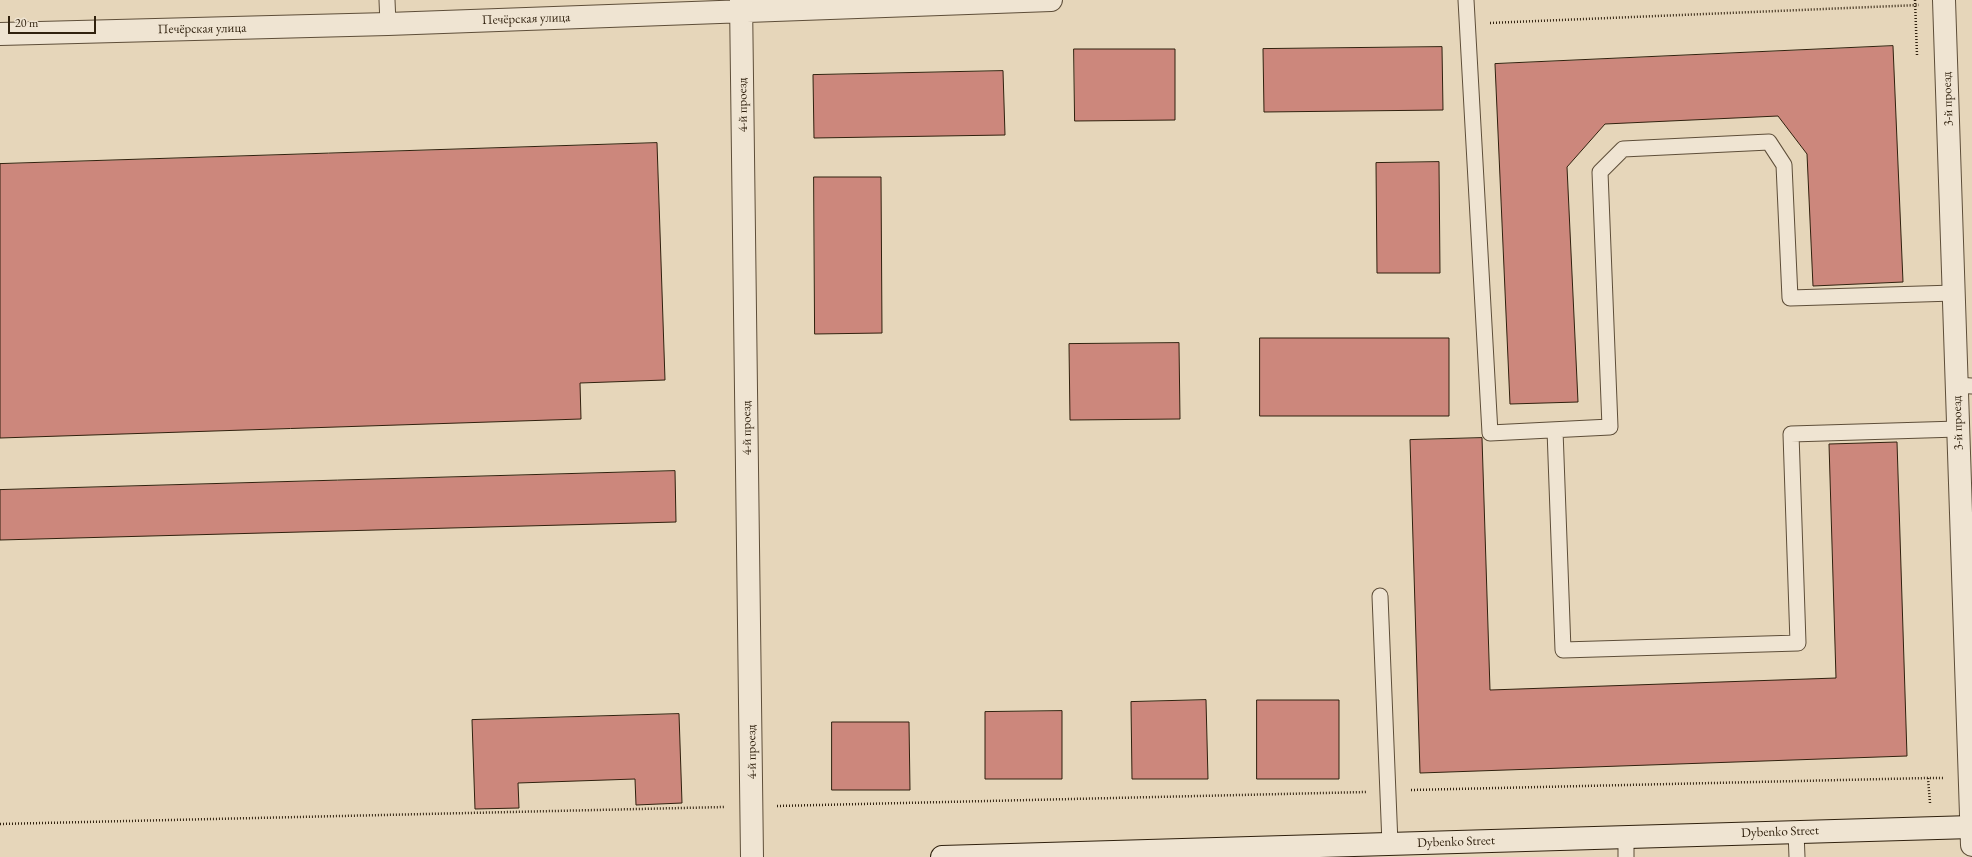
<!DOCTYPE html>
<html>
<head>
<meta charset="utf-8">
<style>
  body { margin:0 }
  #map { position:relative; width:1972px; height:857px; overflow:hidden; background:#e6d6ba; font-family:"EB Garamond",serif }
  canvas { display:block }
  .scale { position:absolute; left:8px; top:16px; width:88px; height:18px; box-sizing:border-box; border:2px solid #30210e; border-top:0; padding-left:5px; font-size:12px; line-height:14px; white-space:nowrap; color:#30210e; -webkit-text-stroke:3px #efe4d2; paint-order:stroke }
</style>
</head>
<body>
<div id="map">
<canvas width="1972" height="857"></canvas>
<div class="scale">20 m</div>
</div>
<script>
const c = document.querySelector('canvas').getContext('2d');
c.lineJoin = 'round';
function paint(path, color) { c.fillStyle = color; c.fill(path, 'evenodd'); }
function strokePath(path, color, width, dash) { c.strokeStyle = color; c.lineWidth = width; c.lineCap = dash ? 'butt' : 'round'; c.setLineDash(dash || []); c.stroke(path); }
function label(font, color, halo, rows, align = 'center') {
  c.font = font + ' "EB Garamond",serif'; c.lineWidth = 3; c.setLineDash([]); c.textBaseline = 'middle'; c.strokeStyle = halo; c.fillStyle = color; for (const [text, x, y, turn = 0] of rows) {
    c.save(); c.translate(x, y); c.rotate((+turn || 0) * Math.PI / 180); c.textAlign = isNaN(turn) ? turn : align; if (halo) c.strokeText(text, 0, 0); c.fillText(text, 0, 0); c.restore();
  }
}
const building = new Path2D(`
  M1893 46 1903 282 1813 286 1807 154 1778 116 1605 124 1567 167 1578 402 1510 404 1495 64Z
  M1442 47 1443 110 1264 112 1263 49Z
  M1074 49H1175V120L1075 121Z
  M1003 71 1005 135 814 138 813 75Z
  M657 143 665 380 580 383 581 419 0 438V164Z
  M1439 162 1440 273H1377L1376 163Z
  M814 177H881L882 333 815 334Z
  M1260 338H1449V416H1260Z
  M1179 343 1180 419 1070 420 1069 344Z
  M1482 438 1490 690 1836 678 1829 444 1897 442 1907 756 1420 773 1410 440Z
  M675 471 676 522 0 540V490Z
  M1206 700 1208 779H1132L1131 702Z
  M1257 700H1339V779H1257Z
  M1062 711V779H985V712Z
  M679 714 682 803 636 805 635 779 518 783 519 808 475 809 472 720Z
  M832 722H909L910 790H832Z`);
paint(building, '#cc877c');
strokePath(building, '#30210e', 1);
const lane = new Path2D(`
  M387 0 388 24
  M1466 0 1490 433 1610 427 1600 172 1623 149 1769 142 1784 165 1790 298 1954 293
  M1956 385 1972 386
  M1555 430 1563 650 1798 643 1791 434 1958 429
  M1380 596 1390 844
  M1796 832 1797 857
  M1626 837V857`);
const street = new Path2D(`
  M741 0 752 857
  M1944 0 1972 845
  M0 34 388 24 1051 0`);
const secondary = new Path2D(`
  M942 857 1972 827`);
strokePath(lane, '#5e4e39', 17);
strokePath(street, '#5e4e39', 24);
strokePath(secondary, '#30210e', 24);
strokePath(new Path2D(`
  M1915 0 1917 55
  M1490 23 1919 5
  M1411 790 1928 778
  M1930 803 1928 778H1943
  M777 806 1366 792
  M0 824 724 807`), '#30210e', 2.5, [1, 2]);
strokePath(lane, '#efe4d2', 15);
strokePath(street, '#efe4d2', 22);
strokePath(secondary, '#efe4d2', 22);
label('13px', '#30210e', '#efe4d2', [
  ["Печёрская улица",526,19,-2],
  ["Печёрская улица",202,29,-1],
  ["3-й проезд",1948,99,-92],
  ["4-й проезд",743,105,-91],
  ["3-й проезд",1958,423,-92],
  ["4-й проезд",747,428,-91],
  ["4-й проезд",752,752,-91],
  ["Dybenko Street",1780,832,-2],
  ["Dybenko Street",1456,842,-2]
]);
</script>
</body>
</html>
